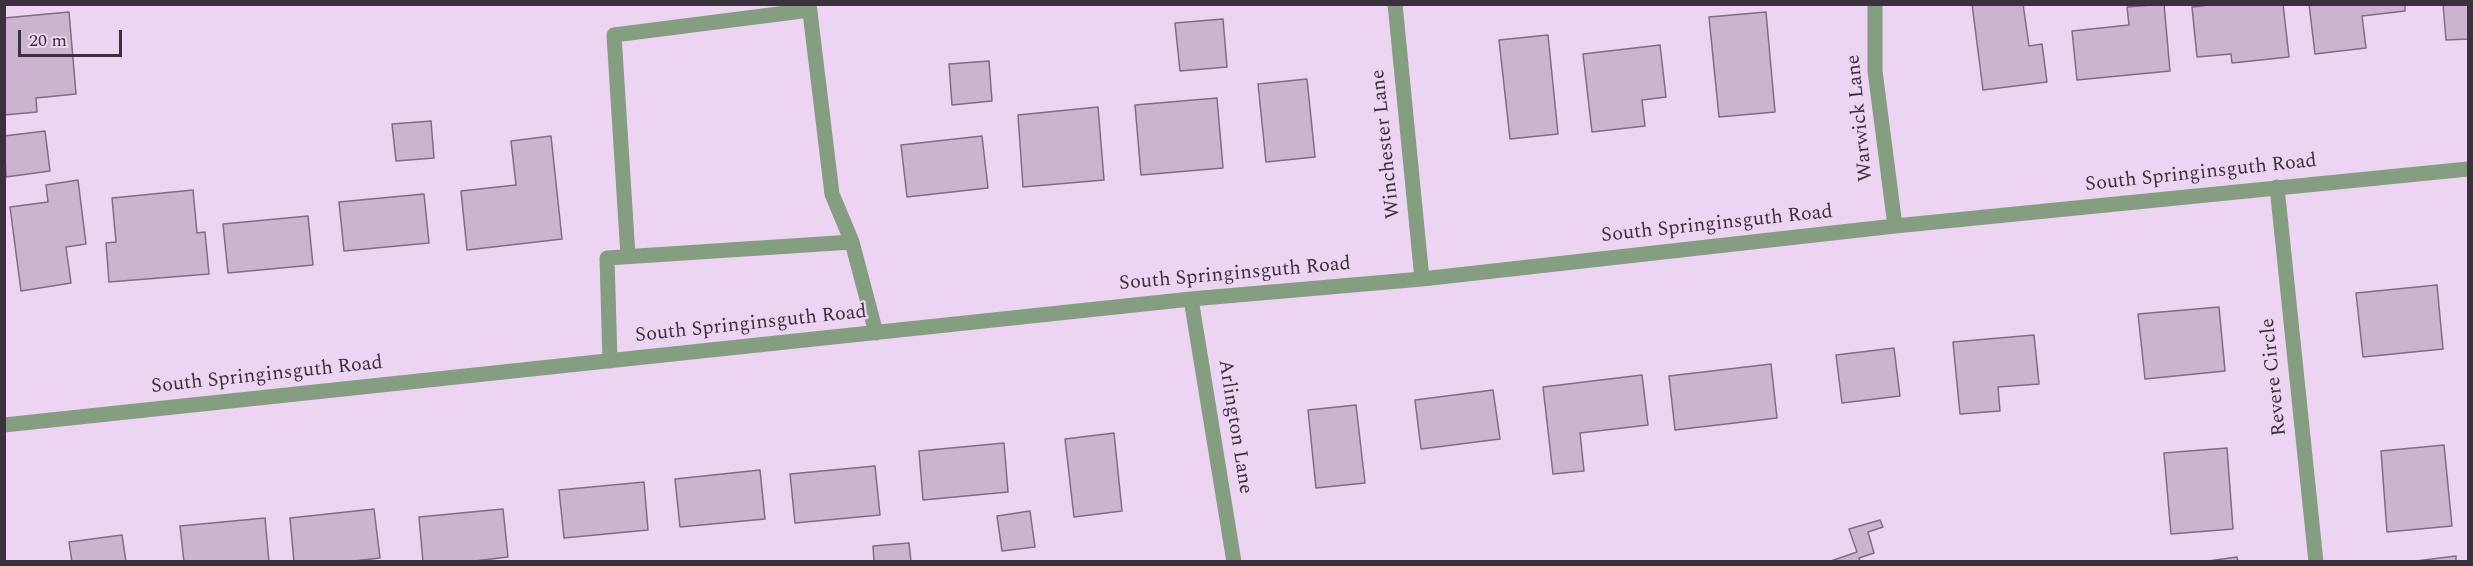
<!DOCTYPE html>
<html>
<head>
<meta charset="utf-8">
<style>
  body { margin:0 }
  #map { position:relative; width:2473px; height:566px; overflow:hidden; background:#edd4f3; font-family:Spectral,serif }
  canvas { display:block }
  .frame { position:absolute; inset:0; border:6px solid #3b313d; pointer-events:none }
  .scale { position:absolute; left:18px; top:30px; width:104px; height:27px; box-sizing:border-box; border:3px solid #3b313d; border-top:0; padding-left:8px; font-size:18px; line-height:21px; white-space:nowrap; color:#3b313d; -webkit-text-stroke:4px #edd4f3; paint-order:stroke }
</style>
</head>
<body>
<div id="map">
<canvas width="2473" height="566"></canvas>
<div class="frame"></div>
<div class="scale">20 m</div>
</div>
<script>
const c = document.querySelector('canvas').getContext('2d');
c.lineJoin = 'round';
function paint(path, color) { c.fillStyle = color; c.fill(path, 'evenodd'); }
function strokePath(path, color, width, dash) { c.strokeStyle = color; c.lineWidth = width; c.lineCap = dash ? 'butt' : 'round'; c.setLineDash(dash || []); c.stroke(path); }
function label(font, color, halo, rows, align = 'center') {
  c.font = font + ' Spectral,serif'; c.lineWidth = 4.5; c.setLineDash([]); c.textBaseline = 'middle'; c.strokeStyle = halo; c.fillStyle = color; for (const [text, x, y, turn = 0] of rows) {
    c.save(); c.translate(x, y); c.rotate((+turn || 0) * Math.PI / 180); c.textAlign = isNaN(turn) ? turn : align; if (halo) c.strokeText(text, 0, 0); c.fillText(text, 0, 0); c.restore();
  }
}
const building = new Path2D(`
  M1972 4H2023L2029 46 2042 44 2047 82 1983 90Z
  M2164 4 2170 71 2077 80 2072 31 2129 25 2127 7Z
  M2217 4H2283L2289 57 2232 63 2231 54 2197 57 2192 7Z
  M2405 4V11L2362 16 2366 48 2315 54 2309 4Z
  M2443 4H2468V39L2446 40Z
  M69 12 76 94 36 98 37 112 4 115V18Z
  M1766 12 1775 112 1719 117 1709 17Z
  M1223 19 1227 67 1180 71 1175 23Z
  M1548 35 1558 134 1510 139 1499 40Z
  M1660 45 1666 97 1642 100 1645 126 1592 132 1583 54Z
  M989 61 992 101 952 105 949 64Z
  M1307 79 1315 157 1266 162 1258 84Z
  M1217 98 1223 168 1141 175 1135 105Z
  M1098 107 1104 180 1023 187 1018 115Z
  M431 121 434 158 396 161 392 124Z
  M45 131 50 171 6 177 4 136Z
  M551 136 562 239 467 250 461 191 516 185 511 141Z
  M982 136 988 188 907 197 901 145Z
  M78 180 86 244 66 247 71 283 21 291 10 207 48 202 46 185Z
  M193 190 197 233 205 232 209 274 109 282 106 243 116 242 112 198Z
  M424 194 429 243 344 251 339 202Z
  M308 216 313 265 228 273 223 224Z
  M2437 285 2443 349 2363 357 2356 293Z
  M2219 307 2225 371 2145 379 2138 314Z
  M2034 335 2039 384 1998 387 2000 411 1960 414 1953 342Z
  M1894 348 1900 396 1842 403 1836 355Z
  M1771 364 1777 418 1675 430 1669 376Z
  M1642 375 1648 425 1580 433 1584 471 1553 474 1543 387Z
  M1493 390 1500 439 1421 449 1415 400Z
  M1356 405 1365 483 1316 488 1308 410Z
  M1114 433 1122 511 1074 517 1065 439Z
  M1004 443 1008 492 923 500 919 451Z
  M2444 445 2452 526 2387 532 2381 451Z
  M2227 448 2233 529 2171 534 2164 453Z
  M875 466 880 515 795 523 790 474Z
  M760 470 765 519 680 527 675 479Z
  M644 482 648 530 564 538 559 490Z
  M374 509 380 558 345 562H294L290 518Z
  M503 509 508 557 466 562H423L419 517Z
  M1030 511 1035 547 1002 551 997 516Z
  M265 518 269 562H184L180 526Z
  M1880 520 1883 527 1868 532 1874 553 1859 558 1860 562H1828L1857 552 1849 529Z
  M122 535 126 562H72L69 542Z
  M909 543 911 562H874L873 546Z
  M2456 556V562H2408Z
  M2237 557 2238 562H2201Z`);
paint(building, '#ccb4d1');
strokePath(building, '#816b86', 1.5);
strokePath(new Path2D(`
  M809 4 832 194 852 242 876 333
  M1395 4 1422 279
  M1875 4V71L1895 226
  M2277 187 2316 562
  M628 256 614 35 810 10
  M1191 299 1234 562
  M610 361 607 258 852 242
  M4 425 1191 299 1422 279 1895 226 2468 169`), '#859d80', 15);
label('20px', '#3b313d', '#edd4f3', [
  ["Warwick Lane",1861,118,-96],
  ["Winchester Lane",1387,144,-96],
  ["South Springinsguth Road",2201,174,-6],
  ["South Springinsguth Road",1717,225,-6],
  ["South Springinsguth Road",1235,275,-5],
  ["South Springinsguth Road",751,325,-6],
  ["South Springinsguth Road",267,376,-6],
  ["Revere Circle",2275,377,-96],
  ["Arlington Lane",1234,427,81]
]);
</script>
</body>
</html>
